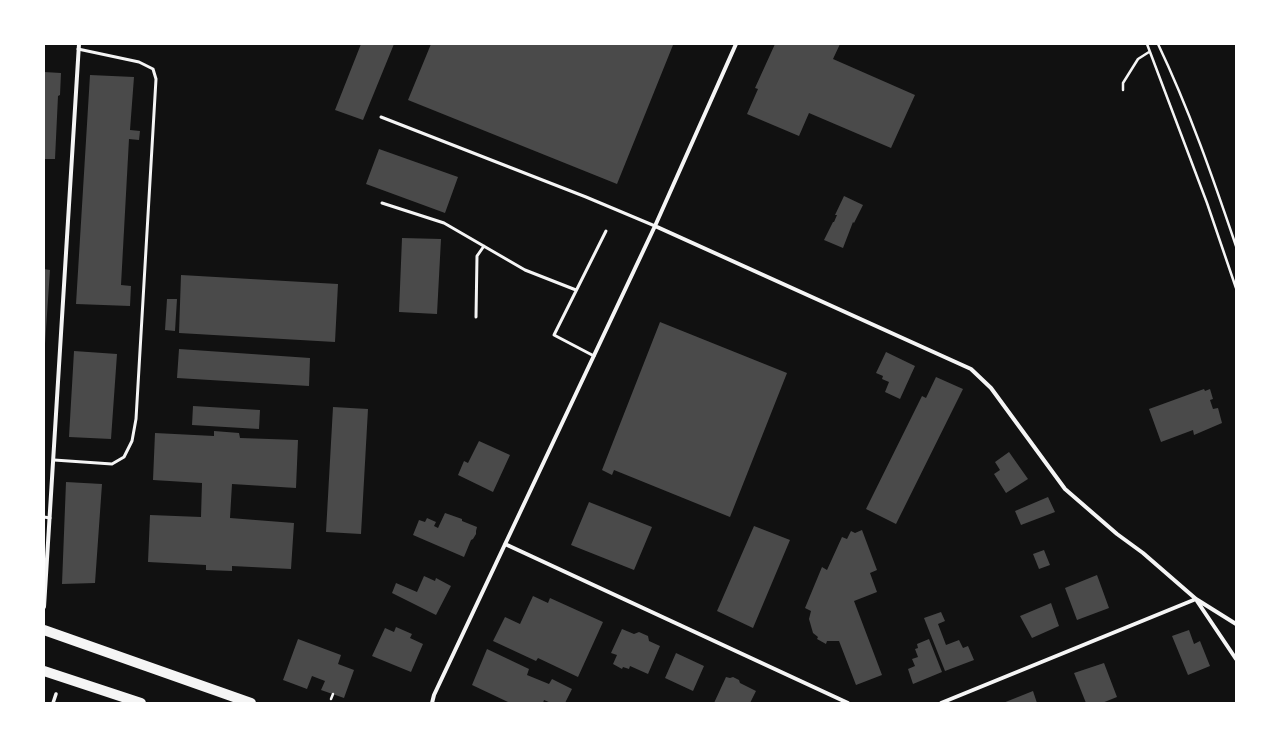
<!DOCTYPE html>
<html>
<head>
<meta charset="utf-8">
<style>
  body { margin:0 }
  #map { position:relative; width:1280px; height:747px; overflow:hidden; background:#111; font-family:"Fira Sans Condensed",sans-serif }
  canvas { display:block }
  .frame { position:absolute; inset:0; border:45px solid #fff; pointer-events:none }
</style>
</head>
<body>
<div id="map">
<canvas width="1280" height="747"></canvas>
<div class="frame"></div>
</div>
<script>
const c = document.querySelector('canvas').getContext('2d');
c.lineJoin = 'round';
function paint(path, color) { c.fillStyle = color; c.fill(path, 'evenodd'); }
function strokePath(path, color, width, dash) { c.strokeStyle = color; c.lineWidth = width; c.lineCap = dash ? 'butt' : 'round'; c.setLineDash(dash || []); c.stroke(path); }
paint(new Path2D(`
  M361 44H394L363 120 335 110Z
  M431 44H671L673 45 617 184 408 100Z
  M775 44H840L833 59 915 95 891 148 809 113 799 136 747 114 758 89 755 88Z
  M44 72 61 73 60 95 58 96 55 159H44Z
  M90 75 134 77 130 130 140 131 139 140 129 139 121 285 131 286 130 306 76 304Z
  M379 149 458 177 445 213 366 184Z
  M844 196 863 205 854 223 853 222 843 248 824 240 833 222H834L837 215H835Z
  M402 238 441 239 437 314 399 312Z
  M44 269 50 270 45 344H44Z
  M181 275 338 284 335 342 179 333Z
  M167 299H177L175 331 165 330Z
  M660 322 787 373 730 517 614 470 612 475 602 470Z
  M179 349 310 358 309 386 177 378Z
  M74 351 117 354 111 439 69 437Z
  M886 352 915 366 900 399 885 392 889 382 882 379 883 376 876 373Z
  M936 377 963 389 896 524 866 509 922 396 926 398Z
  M1204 389 1205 391 1210 389 1213 399 1210 400 1213 409 1218 408 1222 423 1194 435 1193 430 1161 442 1149 409Z
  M193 406 260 410 259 429 192 425Z
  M333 407 368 409 361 534 326 532Z
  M214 431 239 433 240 438 298 440 296 488 232 484 230 518 294 523 291 569 232 566V571L206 570V565L148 562 150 515 201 517 202 483 153 480 155 433 214 436Z
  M479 441 510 455 493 492 458 475 464 461 468 463Z
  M1009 452 1028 479 1006 493 994 474 1000 470 995 462Z
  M66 482 102 484 95 583 62 584Z
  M1048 497 1055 512 1021 525 1015 511Z
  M589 502 652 527 634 570 571 545Z
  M445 513 462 519V521L477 527 476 531V534L473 539 471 540 464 557 413 535 419 520 425 522 427 518 436 522 434 526 438 528Z
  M754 526 790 540 753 628 717 611Z
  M862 530 877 570 870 573 877 592 854 601 882 675 856 685 839 641H827L826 644 817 639 818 637 813 633 809 619 811 611 805 608 822 567 827 570 842 537 847 539 851 531 855 533Z
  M1044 550 1050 565 1039 569 1033 554Z
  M1097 575 1109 608 1077 620 1065 588Z
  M424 576 435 581 436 578 451 586 436 615 392 593 396 583 417 592Z
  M533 596 548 603 550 598 603 622 578 677 538 658 536 661 493 641 505 617 520 624Z
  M1051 603 1059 626 1032 638 1020 616Z
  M941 612 945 621 938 624 946 645 959 640 963 648 968 646 974 660 945 671 924 618Z
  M396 627 412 634 410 638 423 644 411 672 372 656 385 628 394 632Z
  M622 629 634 634 639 632 648 636 649 641 660 646 648 674 630 666 629 669 623 667 622 669 613 664 617 655 611 653Z
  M1189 630 1194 644 1200 641 1210 666 1188 675 1172 636Z
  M298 639 341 655 338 664 354 670 344 698 321 690 325 681 312 676 307 689 283 680Z
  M929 639 942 672 913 684 908 669 915 666 912 659 918 657 915 649 918 648 917 644Z
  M487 649 529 669 527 675 549 684 552 679 572 689 565 703H551L544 700 543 703H507L508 702 472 685Z
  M676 653 704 666 693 691 665 678Z
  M1104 663 1117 697 1102 703H1086L1074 673Z
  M726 677 730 678 733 677 739 680 740 683 756 691 750 703H714Z
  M1033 691 1037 703H1003Z`), '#4a4a4a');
strokePath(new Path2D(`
  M1147 44 1207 203 1236 288
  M1158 44C1189 109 1213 178 1236 246
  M1123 90V83L1138 59 1149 52
  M331 699 333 694`), '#f5f5f5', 2.5);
strokePath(new Path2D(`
  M381 117 586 197 655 226
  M382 203 444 223 525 270 576 290
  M476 317 477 256 484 246
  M594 356 554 335 606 231
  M54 460 112 464 124 457 132 441 136 419 156 79 153 69 139 62 78 49
  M44 517 50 518`), '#f5f5f5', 3);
strokePath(new Path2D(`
  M53 703 56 694`), '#f5f5f5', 3.5);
strokePath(new Path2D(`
  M655 226 971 369 991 388 1065 489 1117 534 1143 553 1196 599 1236 624
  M505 544 848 703
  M1197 601 1236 659
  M44 607 79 44
  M432 703 434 695 655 226 736 44
  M941 703 1196 599`), '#f5f5f5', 4);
strokePath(new Path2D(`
  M44 630 251 703
  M44 671 141 703`), '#f5f5f5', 10);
</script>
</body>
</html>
